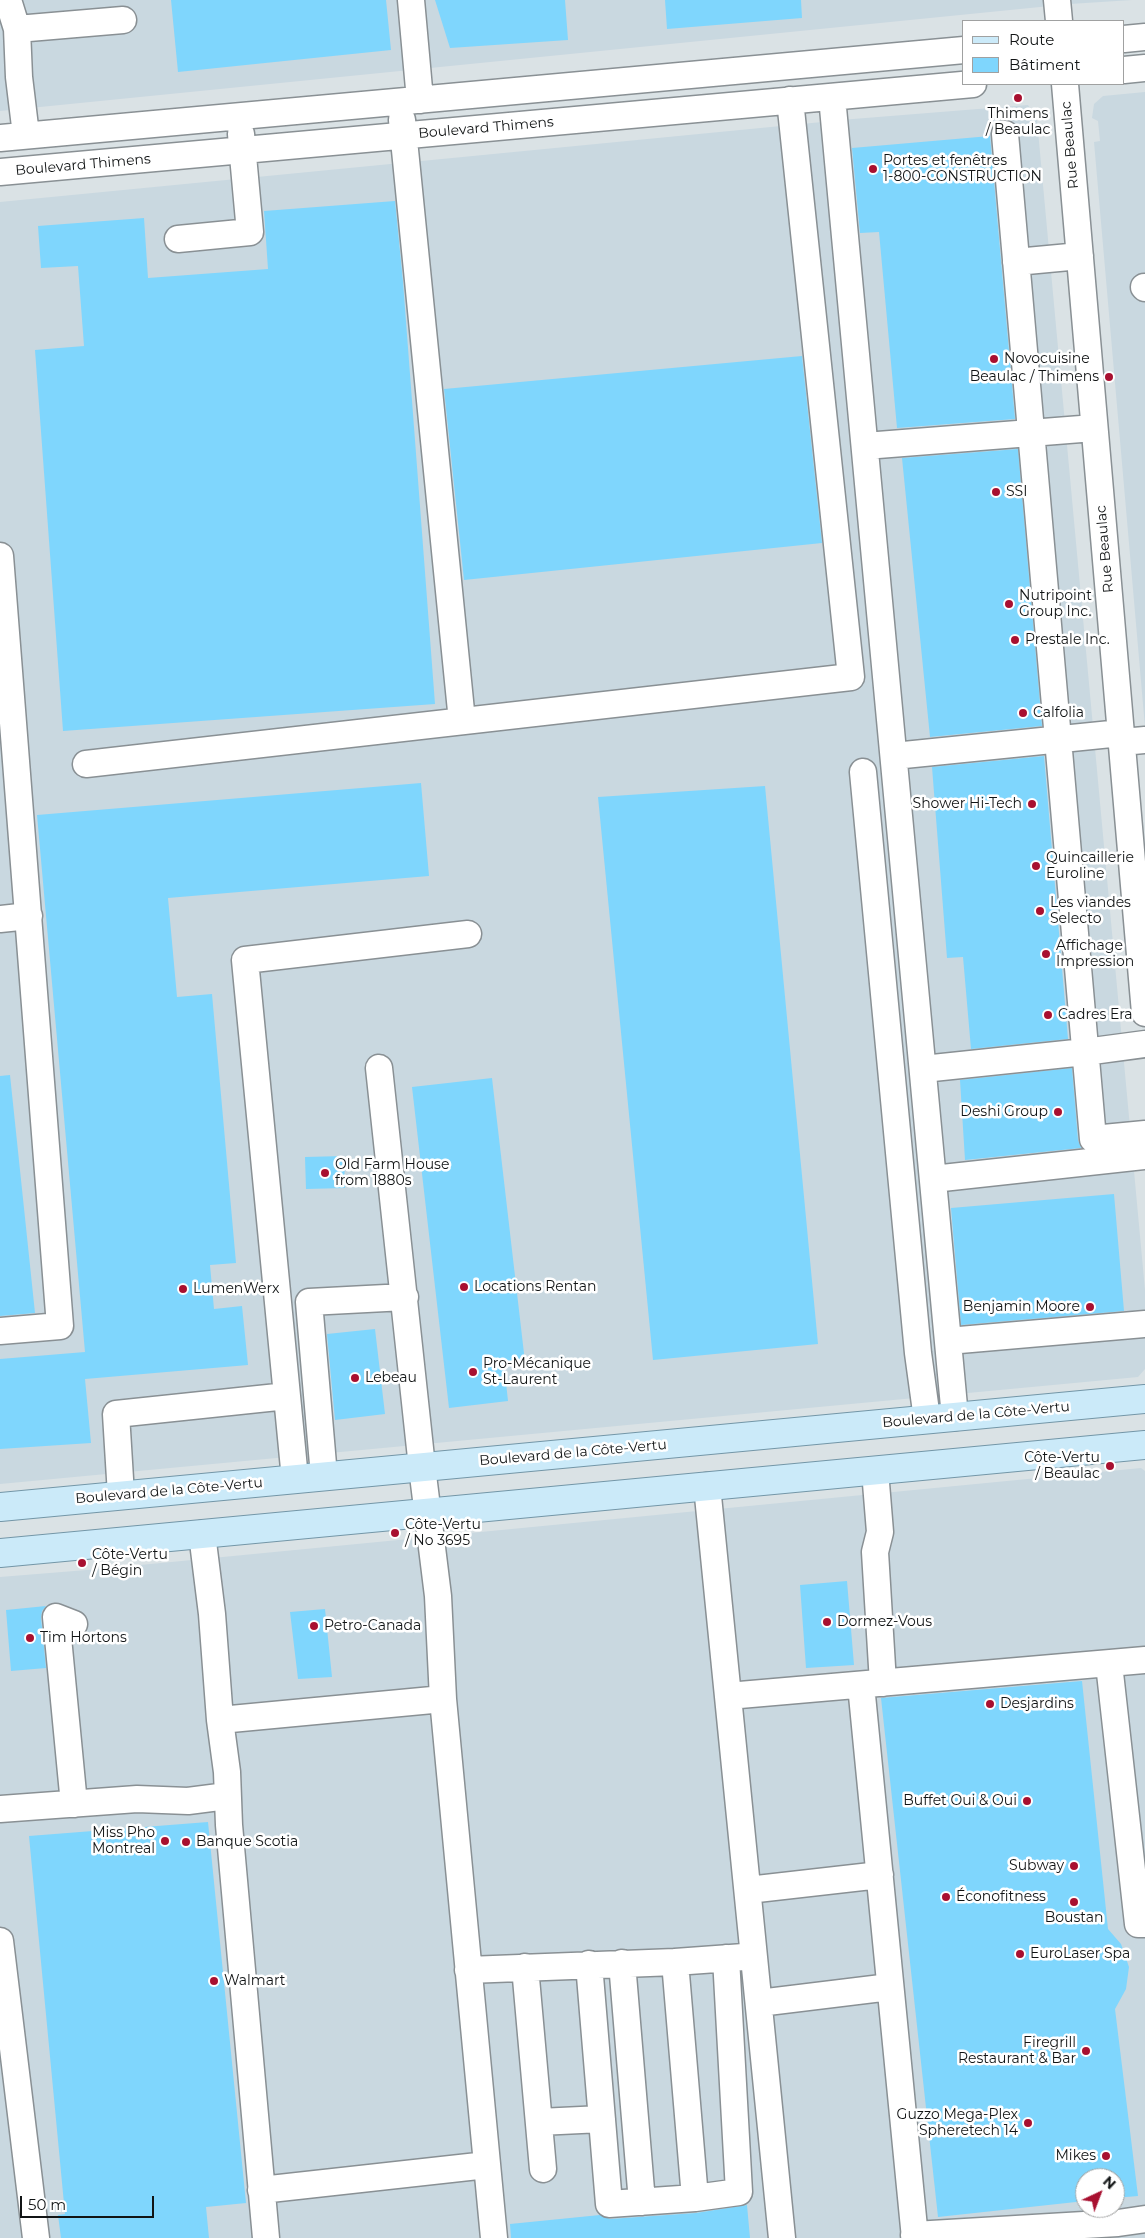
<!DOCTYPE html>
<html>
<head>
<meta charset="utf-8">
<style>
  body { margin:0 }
  #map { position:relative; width:1145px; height:2238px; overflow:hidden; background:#dae2e5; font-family:Montserrat,sans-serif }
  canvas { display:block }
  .legend { position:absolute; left:962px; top:20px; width:162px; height:65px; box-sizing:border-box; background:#fff; border:1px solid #a0a1a1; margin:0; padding:6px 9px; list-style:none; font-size:15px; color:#111415 }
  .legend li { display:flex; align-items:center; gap:10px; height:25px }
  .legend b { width:25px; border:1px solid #a0a1a1 }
  .north { position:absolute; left:1075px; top:2168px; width:50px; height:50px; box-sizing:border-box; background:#fff; border:1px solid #a0a1a1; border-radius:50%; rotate:43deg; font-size:14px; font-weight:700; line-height:20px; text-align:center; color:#111415 }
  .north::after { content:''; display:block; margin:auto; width:18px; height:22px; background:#a81030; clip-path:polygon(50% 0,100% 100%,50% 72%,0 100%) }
  .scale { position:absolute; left:20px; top:2196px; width:134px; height:22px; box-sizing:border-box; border:2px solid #111415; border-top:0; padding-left:6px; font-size:15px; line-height:18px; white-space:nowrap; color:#111415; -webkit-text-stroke:4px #fff; paint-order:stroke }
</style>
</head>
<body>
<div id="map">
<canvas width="1145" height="2238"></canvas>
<ul class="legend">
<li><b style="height:6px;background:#cbeaf9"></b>Route</li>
<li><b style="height:14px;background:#7fd6fd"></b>Bâtiment</li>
</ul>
<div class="north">N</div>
<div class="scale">50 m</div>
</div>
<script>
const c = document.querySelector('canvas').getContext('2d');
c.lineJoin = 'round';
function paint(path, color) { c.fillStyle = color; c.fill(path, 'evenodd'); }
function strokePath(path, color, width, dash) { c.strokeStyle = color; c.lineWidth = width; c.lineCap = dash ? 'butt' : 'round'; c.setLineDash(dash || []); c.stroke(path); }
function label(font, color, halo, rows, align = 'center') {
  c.font = font + ' Montserrat,sans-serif'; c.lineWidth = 5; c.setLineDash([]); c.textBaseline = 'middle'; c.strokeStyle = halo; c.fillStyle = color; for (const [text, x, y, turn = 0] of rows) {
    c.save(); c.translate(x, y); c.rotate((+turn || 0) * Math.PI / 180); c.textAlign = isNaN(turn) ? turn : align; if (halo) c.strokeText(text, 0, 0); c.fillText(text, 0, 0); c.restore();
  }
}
paint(new Path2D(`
  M0 0H1132L1070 4 0 111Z
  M1145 92V727L1094 142 1100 141 1098 121 1092 118 1094 104 1103 96Z
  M1028 105 1037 120 1145 1290V1369L1138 1377 0 1484V202L853 119Z
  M1141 1468 1145 1471V2238H0V1577L99 1569ZM1085 2178H1115V2208H1085Z`), '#c9d8e0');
paint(new Path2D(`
  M171 0H386L391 50 178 72Z
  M435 0H565L568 40 450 48Z
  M665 0H801L802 18 667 29Z
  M990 136 1015 419 897 428 879 232 860 233 852 148Z
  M395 201 403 282 435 704 63 731 35 350 84 346 78 266 41 268 38 226 144 218 148 278 268 269 264 211Z
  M802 356 822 543 464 580 444 389Z
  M1018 449 1042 726 930 737 902 458Z
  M1044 756 1068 1039 971 1049 963 957 947 958 932 767Z
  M421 783 429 876 168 898 177 997 212 994 236 1263 210 1265 214 1309 242 1306 248 1365 85 1379 91 1443 0 1449V1359L85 1352 37 815Z
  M765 786 818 1344 653 1360 598 797Z
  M1072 1068 1078 1140 1081 1148 965 1160 960 1080Z
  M10 1075 35 1313 0 1316V1076Z
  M492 1078 525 1362 504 1364 508 1401 449 1408 412 1087Z
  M344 1156 345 1188 306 1189 305 1157Z
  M1114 1194 1124 1311 961 1325 951 1208Z
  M375 1329 385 1414 335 1420 327 1334Z
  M847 1581 854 1665 806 1668 800 1585Z
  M46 1606 42 1611 41 1618 46 1668 11 1671 6 1610Z
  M325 1609 332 1677 298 1679 290 1612Z
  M1082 1681 1108 1929 1121 1944 1129 1967 1126 1989 1115 2009 1138 2196 1115 2198V2178H1085V2201L938 2217 881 1698Z
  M208 1822 246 2203 206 2207 209 2238H61L58 2215 65 2214 29 1836Z
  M747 2205 750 2238H511L510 2224 600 2215 610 2219 696 2213Z`), '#7fd6fd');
const minor = new Path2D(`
  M8 0 17 29 19 77 26 135
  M411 0 420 100
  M1057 0 1059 21
  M17 29 123 20
  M1124 39 1145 37
  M1124 70 1145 68
  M1065 84 1145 1013
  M832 97 955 1417
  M402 120 462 721
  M1005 134 1093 1139 1145 1134
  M0 138 964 50
  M0 172 973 84
  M178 239 250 232 241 134
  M1016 262 1080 256
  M1144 287 1145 288
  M865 446 1094 428
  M0 556 60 1326 0 1331
  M1122 742 1145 740
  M894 756 1121 733
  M86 764 851 677 790 100
  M863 772 918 1353 927 1419
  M0 919 29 916
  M379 1068 422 1467 438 1596 443 1699 494 2238
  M923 1069 1085 1052 1145 1044
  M933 1179 1145 1156
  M948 1341 1145 1324
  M875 1471 880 1532 875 1552 883 1683
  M324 1476 309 1302 405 1297
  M295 1479 245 960 468 934
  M707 1486 782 2238
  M121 1495 116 1414 287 1396
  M202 1534 212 1614 220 1720 227 1772 229 1825 266 2238
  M1109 1664 1138 1924H1145
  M861 1685 915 2238
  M728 1696 1145 1660
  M220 1720 443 1699
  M74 1804 56 1617 74 1624
  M0 1809 137 1799 188 1801 227 1796
  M748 1890 880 1875
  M0 1941 36 2238
  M675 1962 695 2198
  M622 1963 642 2202
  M589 1964 609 2204 695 2198 739 2192 726 1958
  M525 1967 543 2169
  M468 1970 675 1962 744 1957
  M759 2003 890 1987
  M539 2122 602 2119
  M261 2190 487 2165
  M914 2235 1118 2223 1145 2219`);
const major = new Path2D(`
  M0 1507 1145 1399
  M0 1553 1145 1445`);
strokePath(minor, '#899094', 29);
strokePath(major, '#7396a7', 30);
strokePath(minor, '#fff', 26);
strokePath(major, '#cbeaf9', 28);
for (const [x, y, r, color] of [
  [1018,98,5,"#a81030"],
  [873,169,5,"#a81030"],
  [994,359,5,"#a81030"],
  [1109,377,5,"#a81030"],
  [996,492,5,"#a81030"],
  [1009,604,5,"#a81030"],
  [1015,640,5,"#a81030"],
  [1023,713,5,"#a81030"],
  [1032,804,5,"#a81030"],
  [1036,866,5,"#a81030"],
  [1040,911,5,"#a81030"],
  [1046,954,5,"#a81030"],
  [1048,1015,5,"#a81030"],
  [1058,1112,5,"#a81030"],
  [325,1173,5,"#a81030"],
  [464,1287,5,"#a81030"],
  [183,1289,5,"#a81030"],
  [1090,1307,5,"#a81030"],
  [473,1372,5,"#a81030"],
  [355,1378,5,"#a81030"],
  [1110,1466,5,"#a81030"],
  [395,1533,5,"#a81030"],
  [82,1563,5,"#a81030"],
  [827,1622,5,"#a81030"],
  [314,1626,5,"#a81030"],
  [30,1638,5,"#a81030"],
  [990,1704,5,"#a81030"],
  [1027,1801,5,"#a81030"],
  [165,1841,5,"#a81030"],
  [186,1842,5,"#a81030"],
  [1074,1866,5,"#a81030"],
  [946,1897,5,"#a81030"],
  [1074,1902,5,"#a81030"],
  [1020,1954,5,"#a81030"],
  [214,1981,5,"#a81030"],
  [1086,2051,5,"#a81030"],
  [1028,2123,5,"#a81030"],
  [1106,2156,5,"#a81030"]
]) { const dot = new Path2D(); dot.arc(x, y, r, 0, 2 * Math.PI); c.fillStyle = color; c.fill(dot); strokePath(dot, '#fff', 2); }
label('14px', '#111415', '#fff', [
  ["Thimens",1018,114,"center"],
  ["/ Beaulac",1018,130,"center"],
  ["Portes et fenêtres",883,161],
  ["1-800-CONSTRUCTION",883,177],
  ["Novocuisine",1004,359],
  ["Beaulac / Thimens",1099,377,"right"],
  ["SSI",1006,492],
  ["Nutripoint",1019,596],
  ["Group Inc.",1019,612],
  ["Prestale Inc.",1025,640],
  ["Calfolia",1033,713],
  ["Shower Hi-Tech",1022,804,"right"],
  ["Quincaillerie",1046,858],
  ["Euroline",1046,874],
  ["Les viandes",1050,903],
  ["Selecto",1050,919],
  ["Affichage",1056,946],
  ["Impression",1056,962],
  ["Cadres Era",1058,1015],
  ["Deshi Group",1048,1112,"right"],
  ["Old Farm House",335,1165],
  ["from 1880s",335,1181],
  ["Locations Rentan",474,1287],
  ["LumenWerx",193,1289],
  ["Benjamin Moore",1080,1307,"right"],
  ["Pro-Mécanique",483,1364],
  ["St-Laurent",483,1380],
  ["Lebeau",365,1378],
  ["Côte-Vertu",1100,1458,"right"],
  ["/ Beaulac",1100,1474,"right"],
  ["Côte-Vertu",405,1525],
  ["/ No 3695",405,1541],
  ["Côte-Vertu",92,1555],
  ["/ Bégin",92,1571],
  ["Dormez-Vous",837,1622],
  ["Petro-Canada",324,1626],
  ["Tim Hortons",40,1638],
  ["Desjardins",1000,1704],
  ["Buffet Oui & Oui",1017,1801,"right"],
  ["Miss Pho",155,1833,"right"],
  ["Montreal",155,1849,"right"],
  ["Banque Scotia",196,1842],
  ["Subway",1064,1866,"right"],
  ["Éconofitness",956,1897],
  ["Boustan",1074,1918,"center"],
  ["EuroLaser Spa",1030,1954],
  ["Walmart",224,1981],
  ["Firegrill",1076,2043,"right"],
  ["Restaurant & Bar",1076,2059,"right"],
  ["Guzzo Mega-Plex",1018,2115,"right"],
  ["Spheretech 14",1018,2131,"right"],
  ["Mikes",1096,2156,"right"]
], 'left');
label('14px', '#111415', '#fff', [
  ["Boulevard Thimens",486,128,-5],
  ["Rue Beaulac",1070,145,-95],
  ["Boulevard Thimens",83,165,-5],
  ["Rue Beaulac",1105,549,-95],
  ["Boulevard de la Côte-Vertu",976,1415,-5],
  ["Boulevard de la Côte-Vertu",573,1453,-5],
  ["Boulevard de la Côte-Vertu",169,1491,-5]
]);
</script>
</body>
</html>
